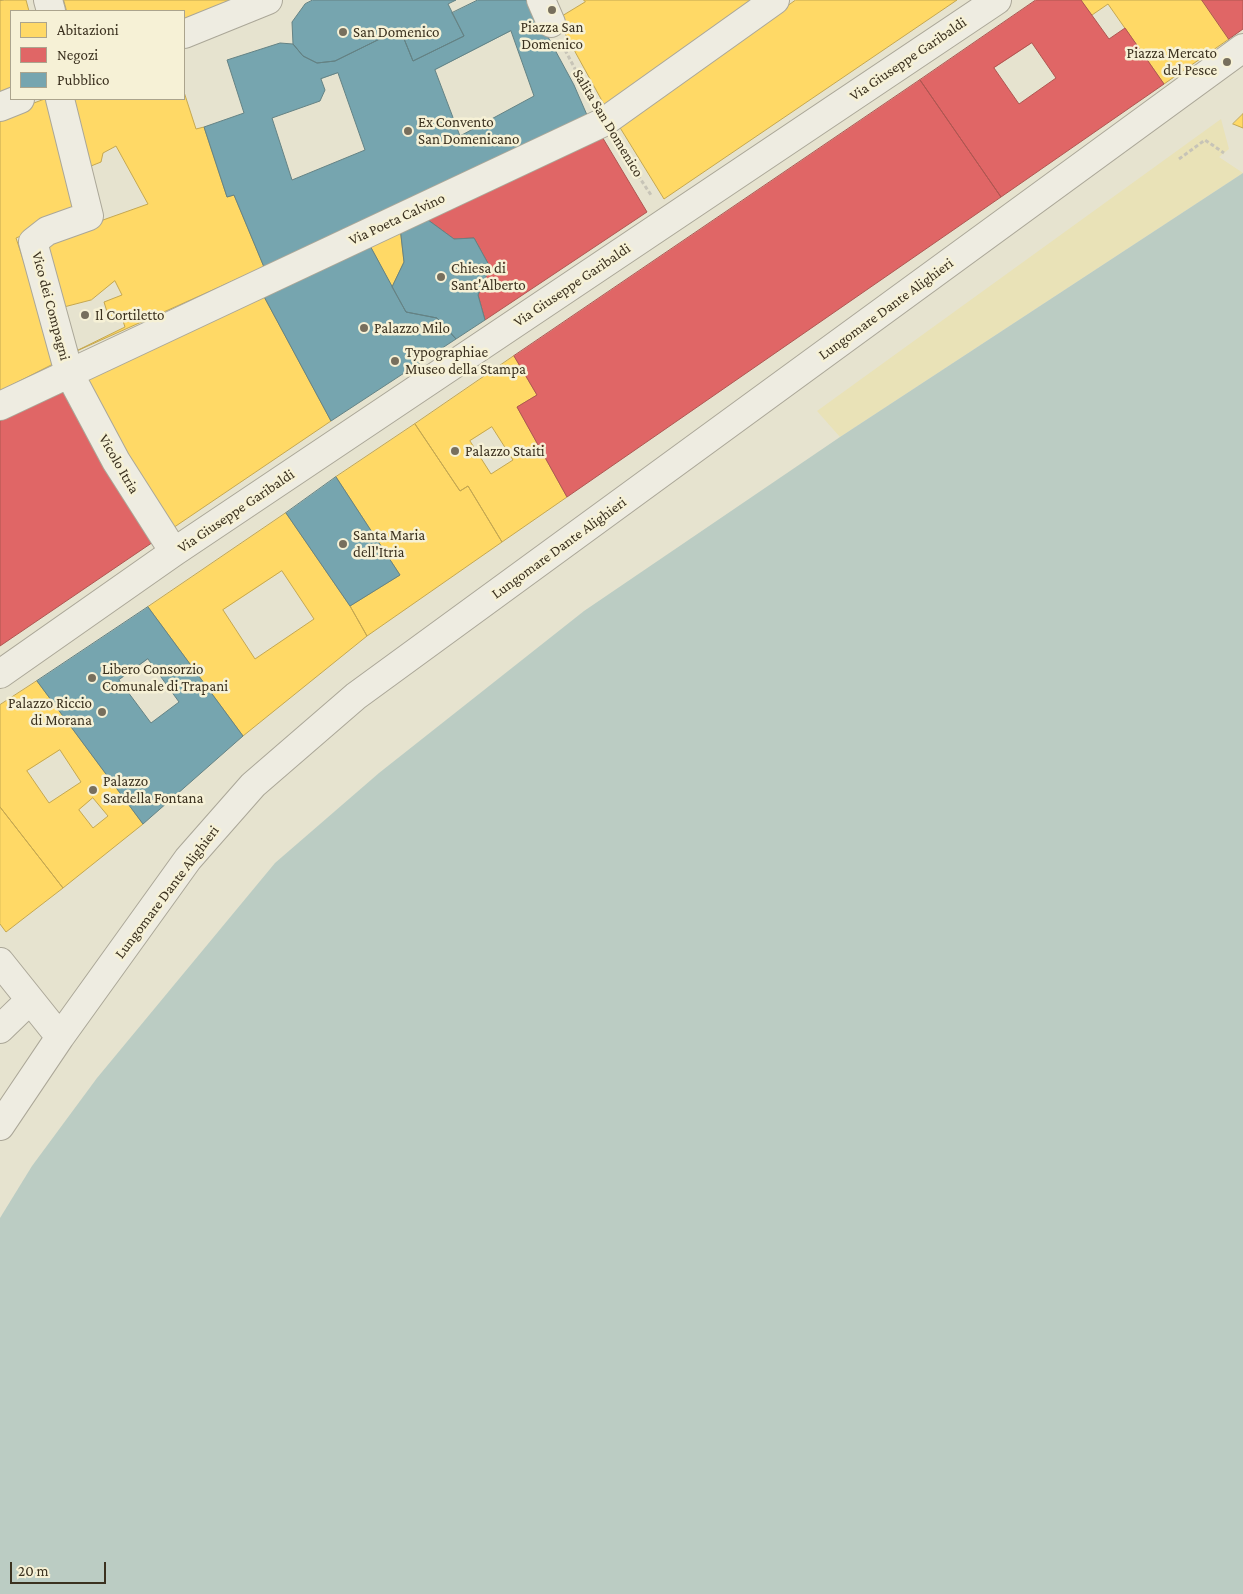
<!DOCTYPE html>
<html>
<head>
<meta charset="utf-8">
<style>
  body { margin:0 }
  #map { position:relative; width:1243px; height:1594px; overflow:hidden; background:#e6e3cf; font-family:"Crimson Pro",serif }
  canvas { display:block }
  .legend { position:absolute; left:10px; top:10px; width:175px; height:90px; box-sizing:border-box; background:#f6f1d6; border:1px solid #aba48d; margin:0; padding:6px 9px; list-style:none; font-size:15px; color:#3b311f }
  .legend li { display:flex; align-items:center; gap:10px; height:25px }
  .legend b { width:25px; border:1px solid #aba48d }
  .scale { position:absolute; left:10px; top:1562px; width:96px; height:22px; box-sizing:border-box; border:2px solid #3b311f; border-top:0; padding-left:6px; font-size:15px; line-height:18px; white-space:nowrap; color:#3b311f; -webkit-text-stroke:4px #f6f1d6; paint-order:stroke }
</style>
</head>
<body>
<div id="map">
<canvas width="1243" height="1594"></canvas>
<ul class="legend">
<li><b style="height:14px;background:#ffd966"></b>Abitazioni</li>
<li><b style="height:14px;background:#e06666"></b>Negozi</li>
<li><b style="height:14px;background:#76a5af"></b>Pubblico</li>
</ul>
<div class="scale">20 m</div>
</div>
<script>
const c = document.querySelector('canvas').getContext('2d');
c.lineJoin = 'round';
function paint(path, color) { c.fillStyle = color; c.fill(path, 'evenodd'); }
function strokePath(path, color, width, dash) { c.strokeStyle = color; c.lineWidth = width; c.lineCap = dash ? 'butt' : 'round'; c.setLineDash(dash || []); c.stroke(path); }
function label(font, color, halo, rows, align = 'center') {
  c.font = font + ' "Crimson Pro",serif'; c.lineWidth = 5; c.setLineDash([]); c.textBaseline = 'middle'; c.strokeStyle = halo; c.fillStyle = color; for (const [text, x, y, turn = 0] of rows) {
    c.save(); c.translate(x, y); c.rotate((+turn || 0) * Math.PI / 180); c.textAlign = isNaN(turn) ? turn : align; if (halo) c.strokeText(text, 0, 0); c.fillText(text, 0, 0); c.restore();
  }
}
paint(new Path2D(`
  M1221 119 1229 149 1219 157 1243 173 840 437 817 411Z`), '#e9e2b7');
paint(new Path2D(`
  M1243 173V1594H0V1218L32 1166 97 1078 275 863 379 773 584 611 840 437Z`), '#bbccc3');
const homes = new Path2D(`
  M5 0H26L29 11H11V92L0 97V1Z
  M64 0H241L184 24V11H67Z
  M584 0H753L606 108 557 19 585 2Z
  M796 0H957L664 199 619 126Z
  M1081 0H1202L1229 39 1164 84 1108 4 1092 15Z
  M184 92 196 129 204 127 227 197 234 195 264 267 70 354 41 242 148 204 116 146 103 153 101 162 86 168 68 99H184Z
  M45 99H47L78 212 16 238 57 362 0 391V116Z
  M1243 114V128L1233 124Z
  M400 227 404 262 392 287 368 242Z
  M115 281 122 295 104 302 109 318 120 312 125 327 70 354 60 308 91 300Z
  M261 291 331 421 167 532 80 380Z
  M514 356 537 395 517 407 567 497 502 542 468 486 460 491 415 424ZM492 427 513 460 491 474 470 441Z
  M415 424 460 491 468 486 502 542 367 636 350 606 400 575 336 477Z
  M286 513 350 606 367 636 243 736 148 607ZM282 571 314 619 255 659 223 610Z
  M37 681 143 824 63 888 0 807V705ZM60 750 81 782 49 803 27 771ZM93 798 108 816 93 828 79 810Z
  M0 807 63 888 6 932 0 924Z`);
paint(homes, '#ffd966');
strokePath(homes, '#c4a751', 1);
const shops = new Path2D(`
  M1036 0H1081L1109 39 1125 28 1164 84 1001 197 920 80ZM1032 43 1056 78 1019 104 994 68Z
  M1202 0H1243V29L1229 39Z
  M920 80 1001 197 567 497 517 407 537 395 514 356Z
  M601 135 647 212 485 320 478 295 490 267 474 238 454 239 424 217Z
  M70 383 159 538 0 646V418Z`);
paint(shops, '#e06666');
strokePath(shops, '#ae5651', 1);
const public = new Path2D(`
  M313 0H456L448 4 464 36 413 61 400 29 335 61 317 63 303 56 293 44 292 22 305 4Z
  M478 0H528L574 85 587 115 264 267 234 195 227 197 204 127 244 113 227 60 280 43 293 44 303 56 317 63 335 61 400 29 413 61 464 36 452 13ZM511 31 534 96 460 136 435 70ZM338 73 365 150 292 180 272 118 320 101 325 90 321 79Z
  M424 217 454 239 474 238 490 267 478 295 485 320 456 339 437 318 406 312 392 287 404 262 400 227Z
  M368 242 406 312 437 318 456 339 331 421 261 291Z
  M336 477 400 575 350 606 286 513Z
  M148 607 243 736 143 824 37 681ZM148 659 179 702 151 723 119 680Z`);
paint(public, '#76a5af');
strokePath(public, '#648284', 1);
const minor = new Path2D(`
  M48 0 51 11
  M541 0 551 23
  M184 34 268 0
  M60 99 89 216 47 231 33 242 69 373 116 461 174 552
  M0 107 20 99
  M0 406 604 122 775 0
  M0 674 174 552 997 0
  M0 962 60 1037
  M0 1029 30 1000
  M0 1126 60 1037 188 859 253 785 356 696 1243 48`);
strokePath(minor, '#aba798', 30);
strokePath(new Path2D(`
  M565 50 589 95
  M620 148 651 195
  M1179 159 1205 140 1224 153`), '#c7c4b7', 3, [4, 2.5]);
strokePath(minor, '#eeece1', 28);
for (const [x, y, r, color] of [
  [552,10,5,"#776f5d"],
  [343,32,5,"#776f5d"],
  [1227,62,5,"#776f5d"],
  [408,131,5,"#776f5d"],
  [441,277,5,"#776f5d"],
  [85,315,5,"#776f5d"],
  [364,328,5,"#776f5d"],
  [395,361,5,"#776f5d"],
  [455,451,5,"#776f5d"],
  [343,544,5,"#776f5d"],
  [92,678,5,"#776f5d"],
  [102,712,5,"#776f5d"],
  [93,790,5,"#776f5d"]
]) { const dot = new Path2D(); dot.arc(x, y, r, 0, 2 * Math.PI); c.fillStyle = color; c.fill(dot); strokePath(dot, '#f6f1d6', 2); }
label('15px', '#3b311f', '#f6f1d6', [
  ["Piazza San",552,27,"center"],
  ["Domenico",552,44,"center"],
  ["San Domenico",353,32],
  ["Piazza Mercato",1217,53,"right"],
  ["del Pesce",1217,70,"right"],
  ["Ex Convento",418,122],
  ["San Domenicano",418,139],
  ["Chiesa di",451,268],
  ["Sant'Alberto",451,285],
  ["Il Cortiletto",95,315],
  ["Palazzo Milo",374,328],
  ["Typographiae",405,352],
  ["Museo della Stampa",405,369],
  ["Palazzo Staiti",465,451],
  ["Santa Maria",353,535],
  ["dell'Itria",353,552],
  ["Libero Consorzio",102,669],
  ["Comunale di Trapani",102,686],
  ["Palazzo Riccio",92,703,"right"],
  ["di Morana",92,720,"right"],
  ["Palazzo",103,781],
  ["Sardella Fontana",103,798]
], 'left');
label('15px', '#3b311f', '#f6f1d6', [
  ["Via Giuseppe Garibaldi",908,59,-34],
  ["Salita San Domenico",608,123,59],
  ["Via Poeta Calvino",397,219,-25],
  ["Via Giuseppe Garibaldi",572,285,-34],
  ["Vico dei Compagni",51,306,75],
  ["Lungomare Dante Alighieri",886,309,-36],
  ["Vicolo Itria",119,464,60],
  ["Via Giuseppe Garibaldi",236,511,-34],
  ["Lungomare Dante Alighieri",559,548,-36],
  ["Lungomare Dante Alighieri",167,892,-53]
]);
</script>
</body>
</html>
